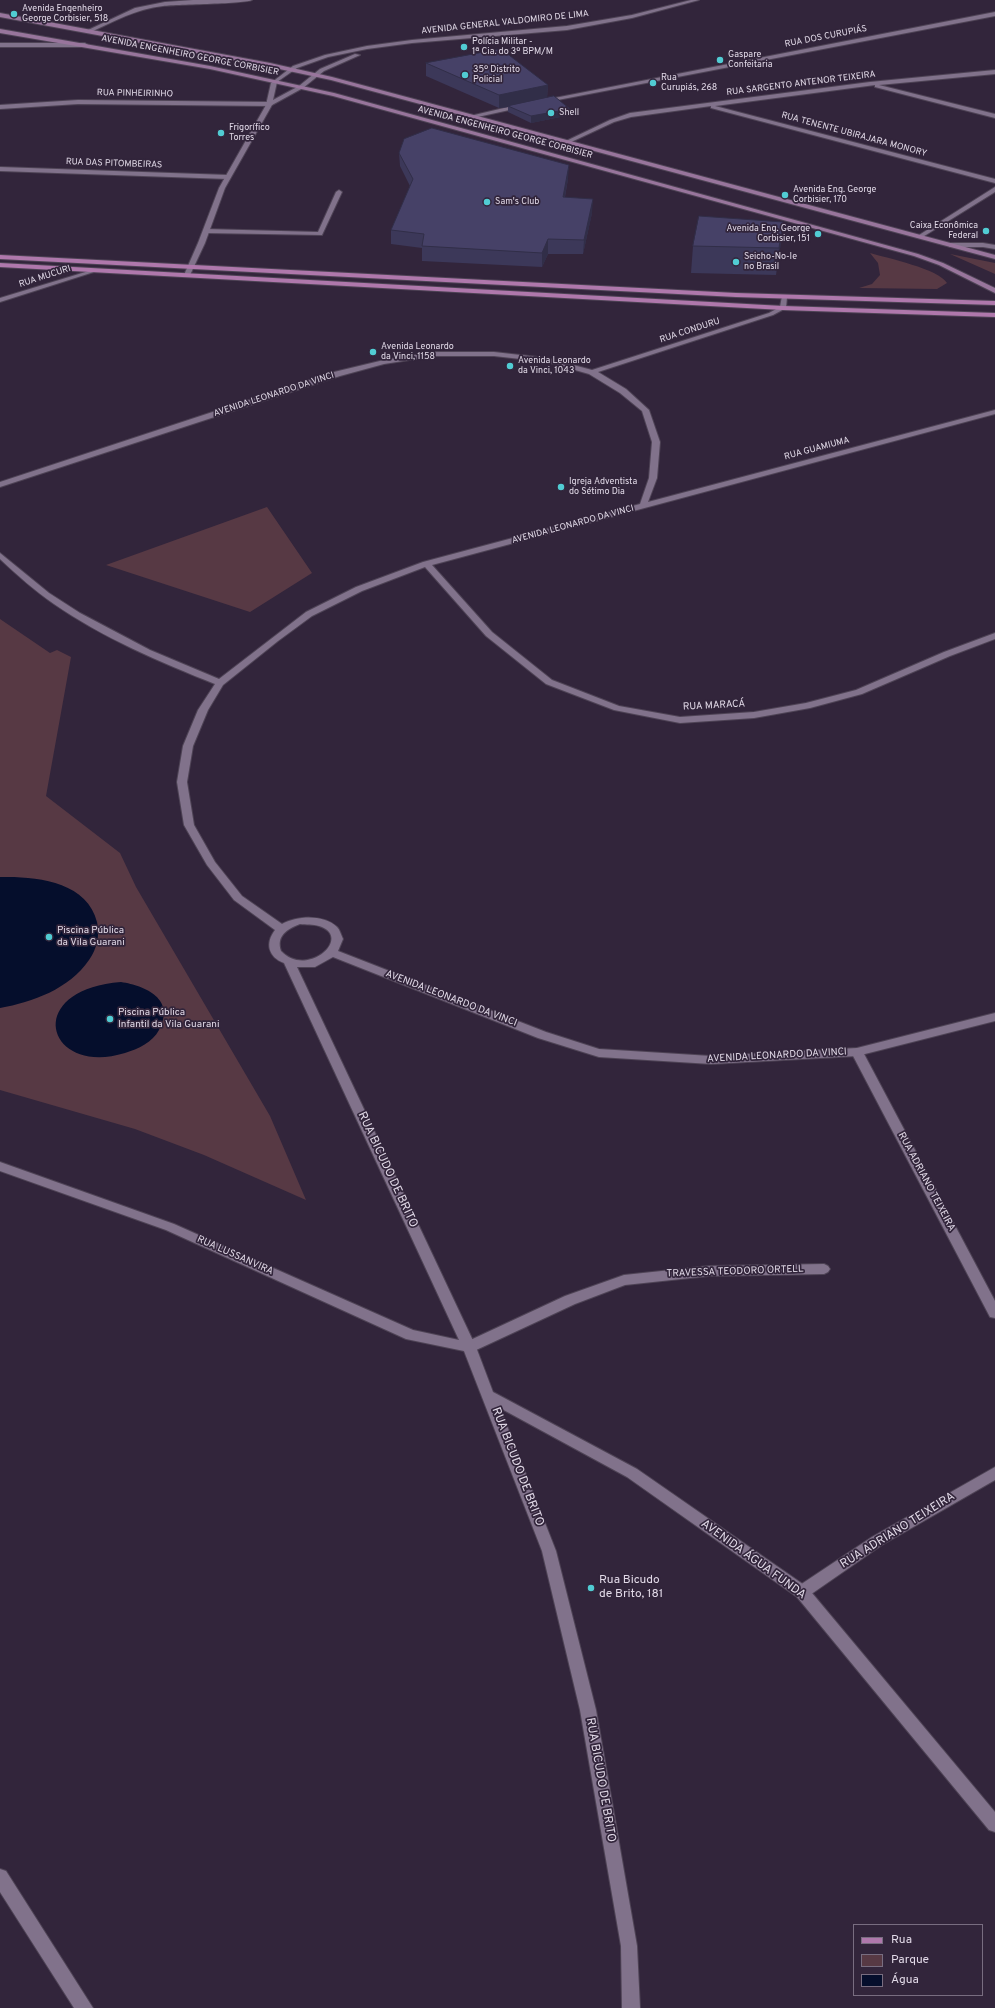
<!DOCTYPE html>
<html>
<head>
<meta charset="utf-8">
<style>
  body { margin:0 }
  #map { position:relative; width:995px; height:2008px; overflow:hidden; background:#32253b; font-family:Overpass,sans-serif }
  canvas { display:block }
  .legend { position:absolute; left:853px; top:1924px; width:130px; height:72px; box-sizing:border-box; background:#32253b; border:1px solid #786d80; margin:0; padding:5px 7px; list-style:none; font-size:12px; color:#e1d9e7 }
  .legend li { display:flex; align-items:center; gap:8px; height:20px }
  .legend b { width:20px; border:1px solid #786d80 }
</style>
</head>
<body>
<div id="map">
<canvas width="995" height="2008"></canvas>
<ul class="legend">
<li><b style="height:5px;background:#af78ac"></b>Rua</li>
<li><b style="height:11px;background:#573944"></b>Parque</li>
<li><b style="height:11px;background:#050e2c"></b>Água</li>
</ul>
</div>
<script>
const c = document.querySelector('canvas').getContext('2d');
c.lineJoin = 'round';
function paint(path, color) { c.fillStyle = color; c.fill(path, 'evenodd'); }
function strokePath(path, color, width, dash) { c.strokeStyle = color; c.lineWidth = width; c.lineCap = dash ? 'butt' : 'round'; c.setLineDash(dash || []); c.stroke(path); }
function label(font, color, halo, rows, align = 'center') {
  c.font = font + ' Overpass,sans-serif'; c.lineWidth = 3.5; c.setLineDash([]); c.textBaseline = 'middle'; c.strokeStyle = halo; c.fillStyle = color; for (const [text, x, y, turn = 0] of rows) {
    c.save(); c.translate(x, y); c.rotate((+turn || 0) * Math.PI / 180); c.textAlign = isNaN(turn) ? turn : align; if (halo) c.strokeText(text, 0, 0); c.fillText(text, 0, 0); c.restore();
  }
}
paint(new Path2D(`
  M870 253C887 258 939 269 947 283L937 289 859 288 872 284 880 275 878 263Z
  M950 254 995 263V274Z
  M267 507 312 573 250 612 106 565Z
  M0 619 50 653 57 650 71 657 46 796 120 853 136 887 270 1116 306 1200 204 1155 135 1129 0 1090Z`), '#573944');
paint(new Path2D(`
  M0 877C35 876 87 881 97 922 100 935 97 949 89 960 69 989 33 1002 0 1008Z
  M121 982C146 986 176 999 159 1030 153 1042 138 1049 125 1053 47 1077 21 990 121 982Z`), '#050e2c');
const service = new Path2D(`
  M995 187V192L921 238 916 237Z
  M983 243 995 245V249L983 247H950L947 245 950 243Z
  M857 1048 863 1052 995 1301V1318L990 1317 851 1052Z
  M824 1264 828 1266 830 1269 828 1272 824 1274 709 1276 625 1285 575 1304 474 1351 469 1352 464 1351 462 1347 464 1343 565 1296 624 1275 709 1266Z
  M995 1467V1480L882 1545 807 1597 802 1599 797 1597 795 1592 797 1587 872 1537Z`);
const minor = new Path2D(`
  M193 0H252C246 4 178 4 163 6 136 9 115 21 91 32L86 31 135 8 165 2Z
  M0 43H85L88 45 85 47H0Z
  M995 70V74L879 85 995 114V118L875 87V85L715 106 995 179V183L711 108V106L631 117 614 122 569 143 564 142 610 120 630 113 870 82Z
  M78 100 270 102 273 104 270 106 78 104 0 109V105Z
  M0 167 228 175 231 177 228 179 0 171Z
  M339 190 342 192 322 235 206 233 203 231 206 229 318 232 336 192Z
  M92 270 97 271 0 302V298Z
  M782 296 787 297 786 308 773 315 598 372 626 389 649 410 660 442 657 478 648 502 995 410V414L432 565 492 632 552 680 619 706 680 717 754 712 806 703 856 690 944 652 995 633V639L950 656 862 694 810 708 754 718 680 723 614 710 546 684 486 636 425 567 362 591 312 616 278 641 223 685 208 710 193 746 187 782 194 825 215 862 242 896 282 924C297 916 323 914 337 927 340 930 341 935 343 939L338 951 546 1032 599 1049 711 1056 857 1048 995 1013V1021L857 1056 711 1064 599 1057 538 1038 333 957 315 967H297L476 1347 493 1392 637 1469 807 1587 995 1812V1832L989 1830 797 1597 627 1477 500 1408 556 1551 596 1710 637 1946 640 2008H622L621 1946 580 1710 542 1551 464 1351 406 1339 166 1230 0 1171V1162L174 1224 413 1330 459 1340 284 963C268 957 265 943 275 930L234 900 207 865 184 825 177 782 183 746 198 710 215 684C160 662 103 638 54 604 35 591 17 575 0 559V553L49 593 80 613 150 650 219 679 306 612 356 587 423 562 640 504 649 478 652 442 642 411 620 393 589 374 547 362 494 356H435L384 364 340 376 0 487V482L334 372 384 360 435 352H494L547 358 592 370 769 313 780 307ZM300 924C306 925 313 924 319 926 354 937 307 979 281 951 276 936 287 929 300 924Z
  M0 1869 6 1871 93 2008H74L0 1892Z`);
const tertiary = new Path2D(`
  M691 0H699L632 18 567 30 412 43 367 49 328 57 297 68 277 82 273 100 299 86 320 69 355 54 360 55 324 71 303 88 272 105 225 188 205 243 190 275 187 277 184 275 198 243 219 188 266 105 271 83 293 66 325 55 367 46 412 40 567 26 632 15Z
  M995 12V16L542 103 539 101Z
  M521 104 523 107 473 118 470 116Z`);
const secondary = new Path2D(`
  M0 13 270 63 332 77 995 255V259L331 80 270 67 0 17Z
  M0 29 210 66 334 93 918 254 943 263 995 288V293L939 265 914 256 333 96 210 69 0 33Z`);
const primary = new Path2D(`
  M0 255 736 293 995 301V305L736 297 0 259Z
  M0 263 783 306 995 313V317L783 310 0 267Z`);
strokePath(service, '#4e4355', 2);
strokePath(minor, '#4e4355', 2);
strokePath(tertiary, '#4e4355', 2);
strokePath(secondary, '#4e4355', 2);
strokePath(primary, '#4e4355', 2);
paint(service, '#81728b');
paint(minor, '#81728b');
paint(tertiary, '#81728b');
paint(secondary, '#98759c');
paint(primary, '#af78ac');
paint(new Path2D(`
  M426 63 548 85 547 98 570 109V115L531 123 508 112V107L499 108 426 76Z
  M399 153 568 179 565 197 592 213 583 254H548L542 267 422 261V248L391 244V230L410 186 400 166Z
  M783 222 780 249 776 275 691 273 693 246Z`), '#3c3859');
paint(new Path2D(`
  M548 85 547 98 508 106V107L499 108V95Z
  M570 109V115L531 123V116Z
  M569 165 568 179 562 211 563 197Z
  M593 199 592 213 583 254 584 240Z
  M783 222 780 249 776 275 779 248Z
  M548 239V254L542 267V253Z`), '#312e48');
const building = new Path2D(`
  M501 49 548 85 499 95 426 63Z
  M554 96 570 109 531 116 508 106Z
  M432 128 569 165 563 197 593 199 584 240 548 239 542 253 422 246 424 234 391 230 413 179 399 153 404 139Z
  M699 216 783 222 779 248 693 246Z`);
paint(building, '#464167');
strokePath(building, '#312e48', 1);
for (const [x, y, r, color] of [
  [14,14,4,"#51ccd3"],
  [464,47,4,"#51ccd3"],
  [720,60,4,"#51ccd3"],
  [465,75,4,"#51ccd3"],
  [653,83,4,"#51ccd3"],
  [551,113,4,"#51ccd3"],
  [221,133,4,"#51ccd3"],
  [785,195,4,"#51ccd3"],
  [487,202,4,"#51ccd3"],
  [986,231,4,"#51ccd3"],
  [818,234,4,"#51ccd3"],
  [736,262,4,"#51ccd3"],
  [373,352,4,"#51ccd3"],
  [510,366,4,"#51ccd3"],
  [561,487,4,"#51ccd3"],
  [49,937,4,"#51ccd3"],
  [110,1019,4,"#51ccd3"],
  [591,1588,4,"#51ccd3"]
]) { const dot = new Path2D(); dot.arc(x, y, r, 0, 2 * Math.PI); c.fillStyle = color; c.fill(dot); strokePath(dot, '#32253b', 1.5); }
label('9px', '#e1d9e7', '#32253b', [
  ["Avenida Engenheiro",22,9],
  ["George Corbisier, 518",22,19],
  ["Polícia Militar -",472,42],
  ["1ª Cia. do 3º BPM/M",472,52],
  ["Gaspare",728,55],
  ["Confeitaria",728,65],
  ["35º Distrito",473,70],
  ["Policial",473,80],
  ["Rua",661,78],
  ["Curupiás, 268",661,88],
  ["Shell",559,113],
  ["Frigorífico",229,128],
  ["Torres",229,138],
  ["Avenida Eng. George",793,190],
  ["Corbisier, 170",793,200],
  ["Sam's Club",495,202],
  ["Caixa Econômica",978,226,"right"],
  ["Federal",978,236,"right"],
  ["Avenida Eng. George",810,229,"right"],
  ["Corbisier, 151",810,239,"right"],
  ["Seicho-No-Ie",744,257],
  ["no Brasil",744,267],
  ["Avenida Leonardo",381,347],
  ["da Vinci, 1158",381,357],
  ["Avenida Leonardo",518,361],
  ["da Vinci, 1043",518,371],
  ["Igreja Adventista",569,482],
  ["do Sétimo Dia",569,492]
], 'left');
label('9px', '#e1d9e7', '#32253b', [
  ["AVENIDA GENERAL VALDOMIRO DE LIMA",505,23,-6],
  ["RUA DOS CURUPIÁS",826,37,-11],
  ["AVENIDA ENGENHEIRO GEORGE CORBISIER",190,56,11],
  ["RUA SARGENTO ANTENOR TEIXEIRA",801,84,-7],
  ["RUA PINHEIRINHO",135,94,1],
  ["AVENIDA ENGENHEIRO GEORGE CORBISIER",505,133,15],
  ["RUA TENENTE UBIRAJARA MONORY",854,135,15],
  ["RUA DAS PITOMBEIRAS",114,164,2],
  ["RUA MUCURI",45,277,-18],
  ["RUA CONDURU",690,331,-18],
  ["AVENIDA LEONARDO DA VINCI",274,395,-18],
  ["RUA GUAMIUMA",817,449,-15],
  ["AVENIDA LEONARDO DA VINCI",573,525,-15]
]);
label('10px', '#e1d9e7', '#32253b', [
  ["RUA MARACÁ",714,706,-3],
  ["AVENIDA LEONARDO DA VINCI",451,999,21],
  ["AVENIDA LEONARDO DA VINCI",777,1056,-3],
  ["RUA ADRIANO TEIXEIRA",926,1182,62],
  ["RUA LUSSANVIRA",235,1256,24],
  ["TRAVESSA TEODORO ORTELL",735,1272,-2]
]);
label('10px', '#e1d9e7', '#32253b', [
  ["Piscina Pública",57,931],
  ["da Vila Guarani",57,943],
  ["Piscina Pública",118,1013],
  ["Infantil da Vila Guarani",118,1025]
], 'left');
label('12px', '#e1d9e7', '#32253b', [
  ["RUA BICUDO DE BRITO",387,1170,65],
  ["RUA BICUDO DE BRITO",517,1467,69],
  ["RUA ADRIANO TEIXEIRA",898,1531,-32],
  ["AVENIDA ÁGUA FUNDA",753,1560,36],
  ["RUA BICUDO DE BRITO",600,1780,80]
]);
label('12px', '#e1d9e7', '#32253b', [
  ["Rua Bicudo",599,1581],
  ["de Brito, 181",599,1595]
], 'left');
</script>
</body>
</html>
